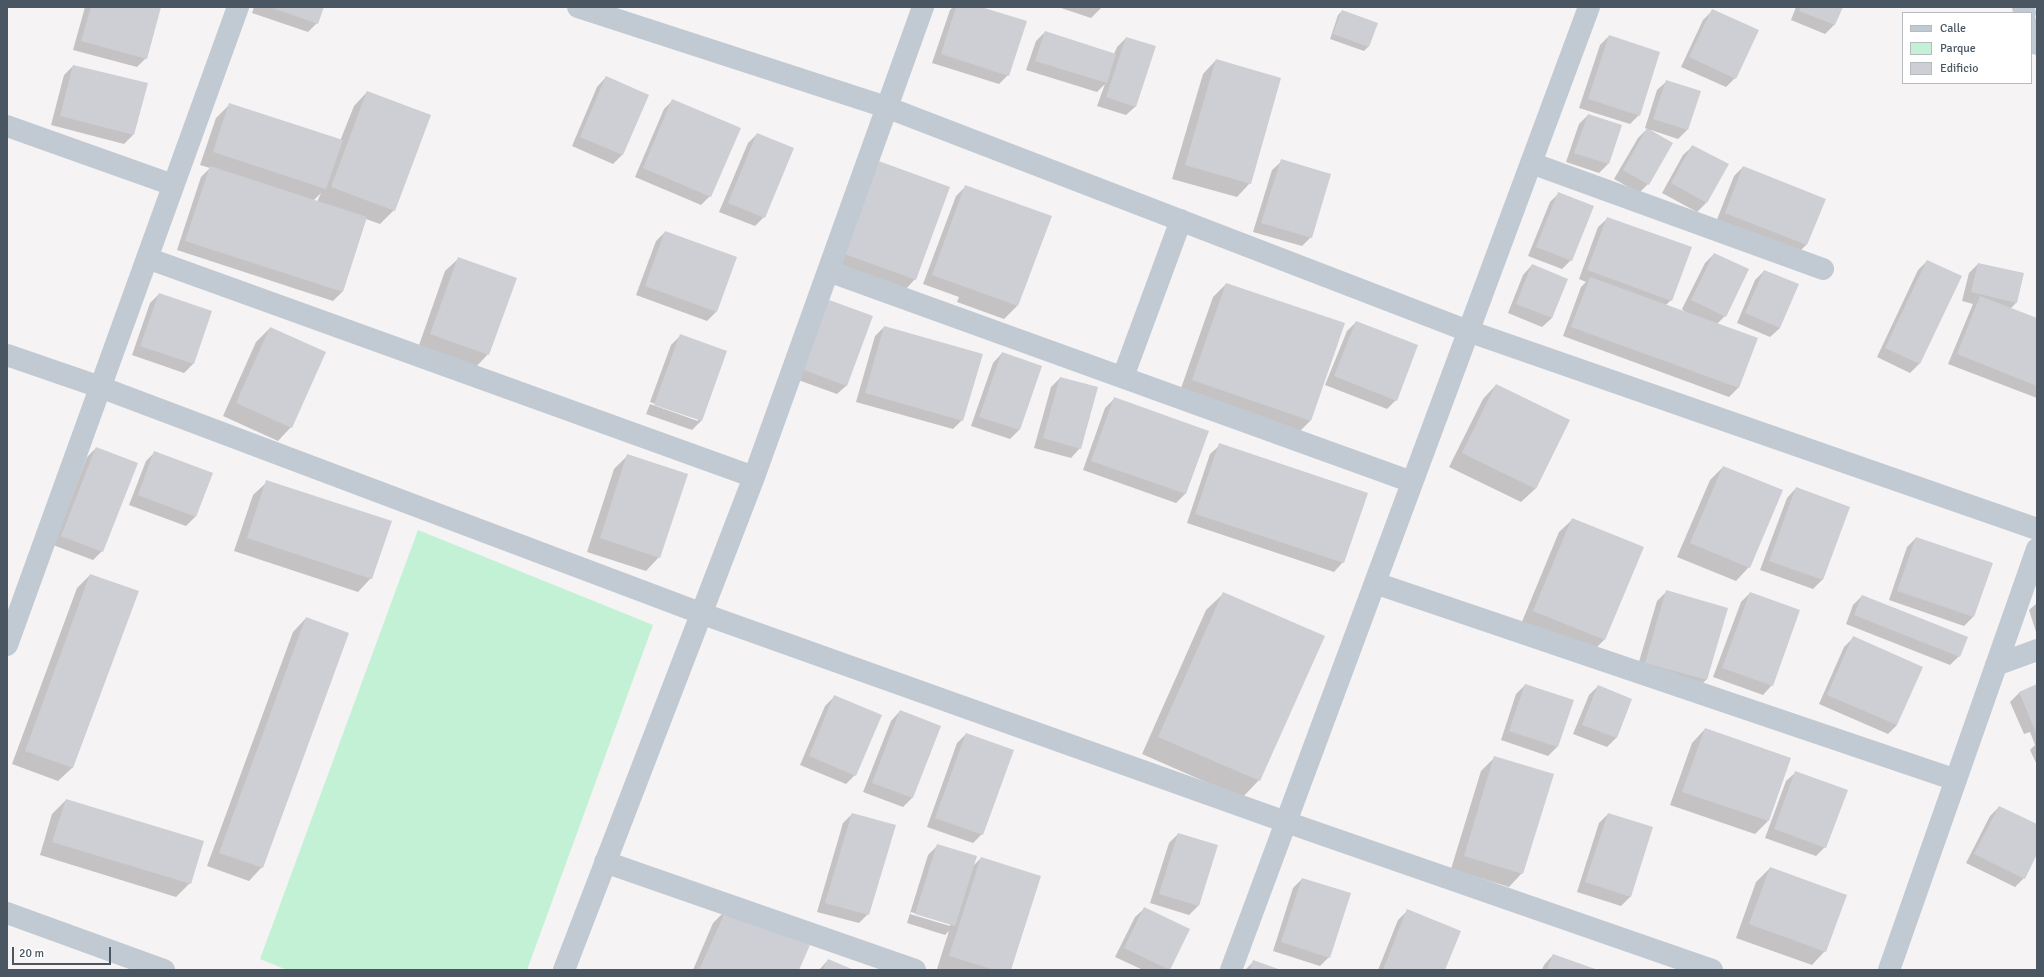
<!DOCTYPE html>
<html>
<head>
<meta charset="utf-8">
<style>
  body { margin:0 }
  #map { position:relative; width:2044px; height:977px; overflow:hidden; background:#f5f3f3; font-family:Signika,sans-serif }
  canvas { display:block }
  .frame { position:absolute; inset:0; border:8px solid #4a5661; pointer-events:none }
  .legend { position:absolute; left:1902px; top:12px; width:130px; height:72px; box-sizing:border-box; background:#fff; border:1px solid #b7bbc0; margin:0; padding:5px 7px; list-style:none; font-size:12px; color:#4a5661 }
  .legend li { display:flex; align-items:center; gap:8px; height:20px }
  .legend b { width:20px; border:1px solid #b7bbc0 }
  .scale { position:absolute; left:12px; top:947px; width:99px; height:18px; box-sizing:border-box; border:2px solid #4a5661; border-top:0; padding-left:5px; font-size:12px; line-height:14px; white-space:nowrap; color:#4a5661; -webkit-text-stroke:3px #fff; paint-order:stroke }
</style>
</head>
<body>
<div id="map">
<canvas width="2044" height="977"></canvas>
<div class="frame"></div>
<ul class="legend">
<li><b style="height:5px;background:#c1cad2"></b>Calle</li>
<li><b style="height:11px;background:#c3f1d5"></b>Parque</li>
<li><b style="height:11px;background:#cdcfd5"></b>Edificio</li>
</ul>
<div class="scale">20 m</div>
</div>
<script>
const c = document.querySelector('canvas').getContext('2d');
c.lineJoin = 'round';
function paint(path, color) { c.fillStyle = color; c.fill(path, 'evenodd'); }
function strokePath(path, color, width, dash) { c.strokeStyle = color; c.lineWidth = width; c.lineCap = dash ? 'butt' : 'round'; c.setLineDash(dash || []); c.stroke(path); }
paint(new Path2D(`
  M418 530 653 625 527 970H287L260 959Z`), '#c3f1d5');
paint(new Path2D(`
  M85 7H160L146 58 137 67 73 50Z
  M254 7H323L317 23 308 32 252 13Z
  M953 7H978L1008 75 999 84 932 63 950 10Z
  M1058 7H1102L1091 18Z
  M1796 7H1842L1834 25 1825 34 1791 20Z
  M1342 11 1377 23 1368 47 1364 51 1330 39 1338 15Z
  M1712 11 1735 78 1726 87 1681 67 1703 20Z
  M1045 32 1114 54 1117 47 1126 38 1136 106 1126 115 1097 106 1105 84 1097 92 1026 70 1036 41Z
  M1609 36 1639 115 1630 124 1579 108 1600 45Z
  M1216 60 1250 183 1237 197 1172 179 1203 74Z
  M73 66 133 135 124 144 51 125 64 75Z
  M606 77 648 95 622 155 613 164 572 146 597 87Z
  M1667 81 1700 92 1687 130 1678 139 1651 130 1648 184 1639 193 1614 179 1638 138 1647 129 1645 128 1657 90Z
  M367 92 394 210 380 224 366 219 342 292 333 301 177 250 201 177 210 168 200 165 216 118 230 104 340 141 354 106ZM321 193 317 202 313 201Z
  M673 100 710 196 701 205 635 177 664 109Z
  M1588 115 1608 164 1599 173 1566 162 1579 124Z
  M757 134 764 217 755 226 719 212 748 143Z
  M1693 146 1706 203 1697 212 1662 193 1683 155Z
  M1282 161 1311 237 1302 246 1253 232 1272 170Z
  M1743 167 1824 199 1806 245 1797 254 1716 222 1734 176Z
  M867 171 915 279 906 289 833 262Z
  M966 186 1017 306 1004 319 957 302 959 297 923 284 956 196Z
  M1559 193 1571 260 1562 269 1528 256 1550 202Z
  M1608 218 1671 300 1666 305 1686 313 1682 309 1705 263 1714 254 1748 270 1725 316 1717 324 1756 338 1738 388 1729 397 1563 336 1581 287 1586 282 1579 279 1598 227Z
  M665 232 736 257 716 312 707 321 636 295 656 241Z
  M459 258 488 354 475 368 418 348 445 271Z
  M1927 261 1919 364 1910 373 1877 357 1918 270Z
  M1978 264 2016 303 2010 309 2037 319V398L1948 364 1973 304 1962 301 1969 273Z
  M1532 265 1567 280 1552 318 1542 327 1508 313 1523 275Z
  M1764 271 1780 328 1770 337 1737 323 1755 280Z
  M1226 284 1344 324 1310 421 1297 434 1179 394 1213 297Z
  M159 294 211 312 193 364 184 373 132 355 150 303Z
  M812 307 847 385 837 394 787 376Z
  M1356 322 1396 400 1387 409 1325 385 1347 331Z
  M884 327 962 420 953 429 856 402 875 336Z
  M270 328 291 427 278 441 223 416 256 342Z
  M681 335 726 352 701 421 692 430 646 414 650 404 698 421V419L650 402 671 345Z
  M1002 353 1041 366 1019 430 1010 439 971 426 993 363Z
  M1060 378 1080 448 1071 458 1034 448 1051 387Z
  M1496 385 1568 420 1535 489 1521 502 1449 467 1483 399Z
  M1114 399 1208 431 1185 494 1176 503 1083 470 1105 408Z
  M1220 445 1343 562 1334 572 1187 523 1210 454Z
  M96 448 102 551 93 560 53 545 87 457Z
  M155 452 212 473 195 517 186 526 129 505 146 461Z
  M628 455 659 557 646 571 587 552 614 469Z
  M1723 467 1749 567 1736 581 1677 557 1710 480Z
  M267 482 371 578 358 592 234 551 253 495Z
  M1796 488 1849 507 1822 580 1813 589 1760 570 1787 498Z
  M1573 519 1604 640 1591 653 1521 624 1559 532Z
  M1916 538 1973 617 1964 626 1889 600 1907 547Z
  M90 575 137 592 72 768 58 781 12 764 77 588Z
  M1666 592 1727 609 1706 680 1697 689 1636 672 1657 601Z
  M1224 593 1259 780 1242 798 1142 754 1206 610Z
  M1750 593 1772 685 1763 695 1713 677 1741 602Z
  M1862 596 1959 656 1950 665 1846 624 1853 605Z
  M2037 603V631L2036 632 2029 610Z
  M306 618 262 867 249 881 207 866 293 632Z
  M1853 638 1897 725 1888 734 1819 704 1844 647Z
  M1525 685 1557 747 1548 756 1501 740 1516 694Z
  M2037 685V765L2030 750 2035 745 2030 732 2024 734 2010 702 2019 693Z
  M1598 686 1631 700 1616 738 1607 747 1573 734 1589 695Z
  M835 696 855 775 846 784 800 765 825 706Z
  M900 711 912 798 903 807 863 792 891 721Z
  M1705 729 1768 821 1755 834 1670 805 1692 743Z
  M966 734 982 834 973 843 927 827 957 743Z
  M1495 757 1522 873 1509 887 1451 869 1481 771Z
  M1796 772 1825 847 1816 856 1765 838 1786 781Z
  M66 800 190 883 176 897 40 855 52 814Z
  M1999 807 2037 825V852L2024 878 2015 887 1966 863 1990 816Z
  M852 814 868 914 859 923 817 912 843 823Z
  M1608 814 1652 828 1630 897 1621 906 1577 892 1599 823Z
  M1178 834 1217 846 1198 906 1189 915 1150 903 1169 843Z
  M937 846 972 867 981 858 1010 970 937 969 949 931 945 935 907 923 928 855ZM911 912 950 924V926L910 914Z
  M1770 868 1825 951 1812 965 1736 938 1756 882Z
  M1302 879 1329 957 1320 966 1273 951 1293 888Z
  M1145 908 1169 969 1168 970H1143L1115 957 1135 917Z
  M727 909 798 970H693L713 923Z
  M1408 910 1444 970H1378L1398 920Z
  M1553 955 1595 970H1542L1544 965Z
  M828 960 852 970H819Z
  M1254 961 1278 970H1245Z`), '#0003');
paint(new Path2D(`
  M91 7H161L147 59 81 41Z
  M270 7H324L318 24Z
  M956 7H981L1027 21 1009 76 941 54Z
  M1801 7H1843L1835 25 1799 11Z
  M1712 9 1759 30 1736 79 1689 57Z
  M1342 10 1378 23 1369 47 1333 34Z
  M1045 31 1116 54 1107 83 1035 61Z
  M1609 35 1660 52 1640 116 1588 99Z
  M1126 37 1156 46 1136 107 1106 97Z
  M1216 59 1281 78 1251 184 1185 165Z
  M73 65 148 83 134 135 60 116Z
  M606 76 649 95 623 155 580 137Z
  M1666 80 1701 91 1688 130 1653 119Z
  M367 91 431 115 395 211 331 187Z
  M672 99 741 128 711 197 643 168Z
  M229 103 343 140 326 189 213 152Z
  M1588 114 1622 125 1609 164 1574 153Z
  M1647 128 1673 143 1649 185 1623 170Z
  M757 133 794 148 765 218 728 203Z
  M1692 145 1729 164 1707 203 1671 183Z
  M1281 159 1331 174 1312 238 1261 223Z
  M876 160 950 187 916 280 842 253Z
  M210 166 367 217 343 292 185 241Z
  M1743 166 1826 199 1807 245 1725 213Z
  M965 185 1052 216 1018 306 932 275Z
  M1558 192 1594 206 1572 261 1536 247Z
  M1607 217 1692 247 1672 301 1587 270Z
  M665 231 737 257 717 312 645 286Z
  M1714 253 1749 269 1726 317 1691 300Z
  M458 257 517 278 489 355 430 334Z
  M1927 260 1962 276 1920 364 1885 348Z
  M1978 263 2024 273 2017 303 1971 292Z
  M1532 264 1568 279 1552 318 1516 304Z
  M1764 270 1799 284 1780 328 1745 313Z
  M1590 277 1758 338 1739 388 1571 327Z
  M1226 283 1345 323 1311 421 1192 380Z
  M159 293 212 311 194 364 140 346Z
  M1980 296 2037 318V386L1957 354Z
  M821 297 873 316 847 386 796 367Z
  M1356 321 1418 345 1397 401 1334 376Z
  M884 326 983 354 963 421 865 393Z
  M270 327 326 352 292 428 236 403Z
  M680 334 727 351 702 421 654 405Z
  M1002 352 1042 366 1020 430 979 417Z
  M1060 377 1098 387 1081 449 1043 438Z
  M1496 384 1570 420 1536 489 1462 453Z
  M1114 397 1209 431 1186 494 1091 461Z
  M1219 443 1368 493 1344 563 1195 514Z
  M96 447 138 463 103 552 61 536Z
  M154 451 213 473 196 517 138 495Z
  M627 454 688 474 660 558 600 538Z
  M1723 466 1783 490 1750 568 1690 543Z
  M266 480 392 521 372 579 247 538Z
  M1796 487 1850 507 1823 580 1769 561Z
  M1572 518 1644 547 1605 640 1533 611Z
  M1916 537 1993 563 1974 617 1897 591Z
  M90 574 139 591 73 768 25 751Z
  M1666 590 1728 608 1707 680 1645 663Z
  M1223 592 1325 636 1260 781 1158 737Z
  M1750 592 1800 610 1773 686 1722 668Z
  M1862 595 1968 637 1960 657 1854 615Z
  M306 617 349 633 263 868 219 853Z
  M1853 636 1923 667 1897 725 1827 695Z
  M1525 684 1574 700 1558 747 1509 731Z
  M2037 684V735L2019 692Z
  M1598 685 1632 699 1617 738 1582 725Z
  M834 695 882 715 856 776 809 756Z
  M900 710 941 726 913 798 872 783Z
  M1705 728 1791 758 1769 821 1682 792Z
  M966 733 1014 750 983 835 935 818Z
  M1494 756 1554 774 1523 874 1464 856Z
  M1795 771 1848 790 1826 848 1774 829Z
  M66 799 204 841 191 884 52 842Z
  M1999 806 2037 824V854L2025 879 1974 854Z
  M852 813 896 825 869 915 825 903Z
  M1608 813 1653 827 1631 897 1585 882Z
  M1178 833 1218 845 1199 906 1159 894Z
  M937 844 977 856 955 926 915 914Z
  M981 857 1041 876 1011 970H995L949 956Z
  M1770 867 1847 895 1826 952 1749 924Z
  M1302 878 1351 893 1330 958 1281 942Z
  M1144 907 1190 929 1170 970 1124 948Z
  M727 908 810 945 799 970H699Z
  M1407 909 1461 931 1445 970H1383Z
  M1553 954 1598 970H1547Z
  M828 959 854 970H823Z
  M1253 960 1281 970H1250Z`), '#cdcfd5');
strokePath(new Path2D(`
  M578 7 886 107 1468 331 2037 529
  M2023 7 2025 13
  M2031 28 2037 44
  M7 126 173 185
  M1531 163 1823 269
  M147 258 754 477
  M828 271 1412 482
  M7 355 100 387 703 614 1286 822 1712 970
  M1123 377 1181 220
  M1375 583 1956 780
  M7 645 238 7
  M1996 665 2037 650
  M605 862 915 970
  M7 913 164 970
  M564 970 754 477 923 7
  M1231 970 1589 7
  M1889 970 2037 549`), '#c1cad2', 22);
</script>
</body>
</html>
